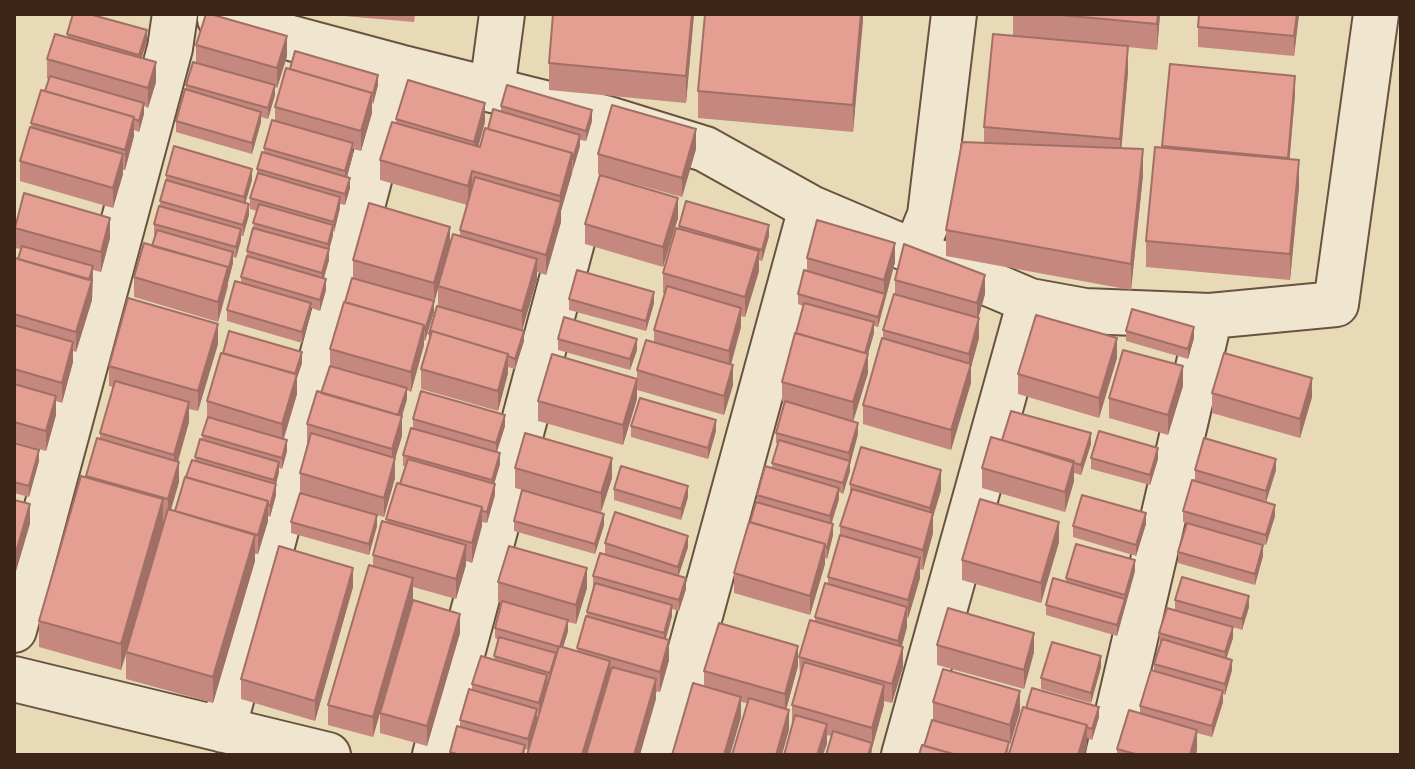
<!DOCTYPE html>
<html>
<head>
<meta charset="utf-8">
<style>
  body { margin:0 }
  #map { position:relative; width:1415px; height:769px; overflow:hidden; background:#e8d9b7; font-family:"EB Garamond",serif }
  canvas { display:block }
  .frame { position:absolute; inset:0; border:16px solid #3d2618; pointer-events:none }
</style>
</head>
<body>
<div id="map">
<canvas width="1415" height="769"></canvas>
<div class="frame"></div>
</div>
<script>
const c = document.querySelector('canvas').getContext('2d');
c.lineJoin = 'round';
function strokePath(path, color, width, dash) { c.strokeStyle = color; c.lineWidth = width; c.lineCap = dash ? 'butt' : 'round'; c.setLineDash(dash || []); c.stroke(path); }
function paint(path, color) { c.fillStyle = color; c.fill(path, 'evenodd'); }
const minor = new Path2D(`
  M220 19 399 67
  M492 89 502 14
  M914 254 930 215 954 14
  M14 630 170 48 175 14
  M14 679 328 755
  M223 730 399 67 605 118 705 149 811 208 1030 301 1085 311 1210 316 1336 304 1376 14
  M435 755 605 118
  M662 755 811 208
  M904 755 1030 301
  M1108 755 1210 316`);
strokePath(minor, '#685340', 48);
strokePath(minor, '#f0e6d0', 44);
paint(new Path2D(`
  M344 14H415L414 22 344 16Z
  M694 14 686 103 549 90V63Z
  M863 14 853 132 698 118V91Z
  M1013 14H1160L1157 50 1128 47V72L1121 148 1143 175 1131 290 946 256V230L984 143V127L1013 35Z
  M1299 14 1294 56 1198 47V27Z
  M67 34 147 41 141 58 156 82 148 108 144 106V114L139 132 134 130V136L125 170H123V174L113 208 20 181V161L31 128V123L49 79H47V59L67 37Z
  M196 45 287 56 277 88 275 87V95L268 119 261 117V122L252 154 176 132V121L186 90V85L196 62Z
  M1170 64 1295 95 1289 160 1299 187 1290 280 1146 267V241L1162 148Z
  M378 85 372 105V113L361 151 353 149V154L347 177 350 188 345 205 340 204V208L333 233 329 250V260L324 278 326 290 320 311 311 308V313L302 343 227 321V310L241 283V277L247 259V251L257 211 250 209V198L257 178V169L264 153V148L275 121V107Z
  M501 106 592 121 586 141 580 140V146L561 211V222L546 275 537 272V279L522 330 524 341 515 369 508 367V373L498 411 421 389V369L429 342V334L438 306V287L434 303V312L425 341 424 340V345L411 392 407 390V399L402 416V436L395 458V478L384 517 377 515V526L369 555 291 533V522L300 493V473L308 445 307 444V424L321 393 330 366V349L353 278V260L450 245 460 236V230L467 205 380 180V160L396 123V119L485 122 478 147H480L488 129 501 111Z
  M696 149 682 197 598 174V154Z
  M166 175 252 180 245 203 249 215 243 236H241V240L236 258 233 257V263L228 282V287L218 322 134 297V277L152 246 155 236 154 235V224L166 182Z
  M678 218 663 267 585 244V224Z
  M679 226 769 236 762 261 759 260V271L745 317 741 316V327L731 365 733 385 724 415 637 390V399L623 445 538 421V401L637 379V370L654 342V330L665 294 663 293V273Z
  M15 228 110 238 101 272 93 270 92 300 76 352 73 351V362L62 403 56 401V415L46 451 14 442V260L18 259 21 249 15 248Z
  M807 258 895 262 878 327 874 326V333L868 354V373L853 421 858 434 850 464V471L843 494 839 492V499L832 523 833 535 827 559 825 558V564L810 615 734 593V573L757 502V495L772 469V463L778 444 776 443V433L784 402 782 401V382L803 306 798 304V294L807 271Z
  M895 280 985 294 978 318 979 338 971 367V383L951 450 863 424V405L883 338V330L895 294Z
  M569 299 654 303 646 331 569 310Z
  M1126 331 1194 338 1188 359 1126 341Z
  M558 339 637 350 630 370 558 350Z
  M218 344 198 411 189 409V422L178 462 179 482 171 510 175 511 186 477 195 461V457L202 440V435L207 420V401L302 363 297 378V394L284 439 287 451 282 469 279 468 276 484V495L270 517 268 516V521L258 554H255V561L213 703 126 679V655L121 670 39 647V621L86 476 100 439V433L114 387 109 386V366Z
  M1117 358 1099 418 1018 394V374Z
  M1183 386 1168 435 1109 418V398Z
  M1212 393 1312 397 1300 438 1212 413Z
  M413 419 505 426 497 452 500 464 494 484 495 495 487 523 482 522V526L472 563 466 561V565L456 599 413 587V598L373 737 328 725V705L373 566V555L386 522 405 466H403V455L413 428Z
  M631 426 716 431 708 459 631 437Z
  M1002 440 1091 444 1081 475 1074 473V481L1065 512 982 488V468Z
  M14 443 39 461 29 497 14 493Z
  M1091 458 1158 459 1150 485 1091 469Z
  M515 468 612 478 601 512 515 488Z
  M1195 470H1276L1266 502 1197 482 1275 516 1266 545 1183 522V511L1195 481Z
  M850 484 941 490 933 517V533L923 570 920 569V578L907 619V627L901 647 903 667 892 703 884 701V705L872 748 871 755H826L831 736 827 735V744L792 725V705L800 677 799 657 815 622V617L828 584V577L840 535V526L850 494Z
  M614 489 688 497 681 520 614 500Z
  M514 521 604 525 595 554 514 531Z
  M1146 524 1136 556 1073 537V526Z
  M1059 542 1041 603 962 580V560Z
  M605 543 688 547 678 576 686 589 679 611 672 609V616L666 639 669 660 660 692 656 691V699L528 750 525 749V755H450V752L460 727V720L472 690V684L494 660 498 640 495 638V628L502 603 498 602V582L587 588 576 624 568 622V631L563 647 577 651 594 587H593V576L605 554ZM537 713 539 714 528 750Z
  M1178 552 1263 556 1255 585 1178 563Z
  M1135 571 1117 636 1046 615V605L1066 582V578Z
  M353 587 315 721 241 699V679Z
  M1175 600 1249 607 1242 630 1233 627V638L1226 658 1232 670 1225 695 1223 694V702L1212 737 1197 733V749L1196 755H1117V749L1140 713V706L1154 671V664L1160 644 1159 633 1175 610Z
  M460 633 427 746 380 733V713Z
  M937 645 1034 652 1024 689 937 665Z
  M798 666 786 709 789 730 747 703 741 702V717L730 755H672L704 686V671Z
  M1101 667 1091 703 1041 689V678Z
  M933 702 1020 711 1009 744 1008 755H919L924 746 933 720Z
  M1023 707 1099 717 1092 740 1087 738V745L1084 755H1009Z`), '#c5887e');
paint(new Path2D(`
  M692 14H694L686 103V76Z
  M861 14H863V21L853 132V105Z
  M1158 14H1160L1157 50V24Z
  M1297 14H1299L1294 56V36Z
  M147 30V41L139 66V55Z
  M287 36V56L277 88V68Z
  M1128 46V72L1120 165V139Z
  M156 62V82L148 108V88Z
  M378 75V85L373 105V94Z
  M1295 76V95L1288 178V158Z
  M275 85V95L268 119V108Z
  M372 93V113L361 151V131Z
  M144 103V114L139 132V121Z
  M485 103V122L474 162V142Z
  M592 110V121L586 141V131Z
  M261 112V122L252 154V143Z
  M134 117V136L125 170V150Z
  M696 129V149L682 197V178Z
  M580 135V146L573 169V159Z
  M353 143V154L345 182V171Z
  M1143 149V175L1131 290V264Z
  M572 153V173L561 211V222L546 275V255L560 207V196Z
  M123 154V174L113 208V188Z
  M1299 160V187L1290 280V254Z
  M252 169V180L244 208V197Z
  M472 171V191L468 206V186Z
  M350 178V188L345 205V194Z
  M340 197V208L334 233V222Z
  M678 198V218L663 267V247Z
  M249 204V215L243 236V225Z
  M110 218V238L101 272V252Z
  M333 225V236L329 250V260L322 284V273L328 254V244Z
  M769 225V236L762 261V250Z
  M450 227V247L434 303V312L425 341V330L434 301V283Z
  M241 229V240L236 258V247Z
  M895 243V262L878 327V317L884 296V280Z
  M759 251V271L745 317V297Z
  M233 252V263L218 322V302Z
  M537 259V279L522 331V311Z
  M93 266 92 300 76 352V332L87 285Z
  M985 275V294L977 323V303Z
  M326 279V290L320 311V300Z
  M654 292V303L646 331V321Z
  M311 303V313L302 343V332Z
  M741 308V327L729 371V351Z
  M979 318V338L971 367V383L951 450V430L969 371V354Z
  M874 322V333L868 354V373L853 422V402L865 354Z
  M218 324V344L198 411V391Z
  M424 325V345L411 392V372Z
  M1194 327V338L1188 359V349Z
  M524 331V341L515 369V359Z
  M1117 338V358L1099 418V398Z
  M637 339V350L630 370V359Z
  M73 342V362L62 403V383Z
  M302 352V363L297 378V394L282 443V424Z
  M508 354V373L498 411V391Z
  M733 365V385L724 415V396Z
  M1183 366V386L1168 435V415Z
  M1312 378V397L1300 438V419Z
  M637 379V399L623 445V425Z
  M407 388V399L402 416V436L392 469V449L398 415Z
  M56 396V415L46 451V431Z
  M189 402V422L174 475V455Z
  M505 415V426L496 454V443Z
  M716 420V431L708 459V448Z
  M858 423V434L850 464V471L843 494V483L849 461V453Z
  M1091 433V444L1081 475V465Z
  M287 440V451L282 469V458Z
  M1158 448V459L1150 485V475Z
  M39 450V461L29 497V486Z
  M500 453V464L492 491V480Z
  M395 458V478L384 517V498Z
  M612 458V478L601 512V493Z
  M1276 459V470L1266 502V491Z
  M1074 461V481L1065 512V492Z
  M179 462V482L168 519V499Z
  M279 462V473L274 491V480Z
  M941 470V490L933 517V533L923 570V550L930 524V508Z
  M276 484V495L270 517V506Z
  M495 484V495L487 523V512Z
  M688 486V497L681 520V509Z
  M839 488V499L830 527V516Z
  M163 499V526L121 670V644Z
  M268 501V521L258 554V535Z
  M30 504V524L14 578V559Z
  M1275 505V516L1266 545V535Z
  M482 507V526L472 563V543Z
  M1146 513V524L1136 556V545Z
  M604 514V525L595 554V544Z
  M377 515V526L369 555V544Z
  M1059 522V542L1041 603V583Z
  M833 524V535L827 559V548Z
  M255 535V561L213 703V677Z
  M688 536V547L678 578V567Z
  M825 544V564L810 615V596Z
  M466 545V565L456 599V579Z
  M1263 545V556L1255 585V574Z
  M920 558V578L908 619V600Z
  M1135 560V571L1117 636V625Z
  M353 568V587L315 721V701Z
  M587 568V588L576 624V605Z
  M413 578V598L373 737V717Z
  M686 578V589L679 611V600Z
  M1249 596V607L1242 630V619Z
  M672 605V616L664 644V633Z
  M907 607V627L898 661V641Z
  M460 614V633L427 746V726Z
  M568 620V631L560 657V647Z
  M1233 627V638L1225 663V652Z
  M1034 633V652L1024 689V670Z
  M669 640V660L660 692V672Z
  M798 646V666L785 714V694Z
  M903 647V667L892 703V684Z
  M1101 656V667L1091 703V693Z
  M1232 660V670L1225 695V684Z
  M610 661V680L588 755H582Z
  M547 675V686L539 714V703Z
  M656 679V699L640 755H634Z
  M884 685V705L872 748 871 755H868L872 743V728Z
  M1020 691V711L1010 745V725Z
  M1223 691V702L1212 737V726Z
  M741 697V717L730 755H724Z
  M1099 707V717L1092 740V729Z
  M537 709V720L528 750V739Z
  M789 710V730L782 755H776Z
  M827 724V744L823 755H817Z
  M1087 725V745L1084 755H1078Z
  M1197 730V749L1196 755H1190Z`), '#a06f66');
const building = new Path2D(`
  M73 14H89L147 30 139 55 67 34Z
  M206 14H210L287 36 277 68 196 45Z
  M553 14H692L686 76 549 63Z
  M705 14H861L853 105 698 91Z
  M1050 14H1158L1157 24Z
  M1199 14H1297L1294 36 1198 27Z
  M55 34 156 62 148 88 47 59Z
  M993 34 1128 46 1120 139 984 127Z
  M295 51 378 75 373 94 372 93 290 69Z
  M193 62 275 85 268 108 186 85Z
  M1170 64 1295 76 1288 158 1162 146Z
  M286 68 372 93 361 131 275 107Z
  M50 76 144 103 139 121 134 119V117L45 91Z
  M408 80 485 103 474 142 396 119Z
  M507 85 592 110 586 131 501 106Z
  M185 89 261 112 252 143 176 121Z
  M41 90 134 117 125 150 31 123Z
  M612 105 696 129 682 178 598 154Z
  M493 109 580 135 573 159 572 153 488 129Z
  M272 120 353 143 345 171 264 148Z
  M392 122 480 147 485 128 572 153 560 196 472 171 468 186 380 160Z
  M30 127 123 154 113 188 20 161Z
  M962 142 1143 149 1131 264 946 230Z
  M174 146 252 169 244 197 166 175Z
  M1155 147 1299 160 1290 254 1146 241Z
  M262 152 350 178 345 194 257 169Z
  M258 173 340 197 334 222 250 198Z
  M600 175 678 198 663 247 585 224Z
  M475 177 561 202 546 255 460 230Z
  M166 180 249 204 243 225 160 201Z
  M24 193 110 218 101 252 15 228Z
  M686 201 769 225 762 250 679 226Z
  M369 203 450 227 434 283 353 260Z
  M259 204 333 225 328 244 253 223Z
  M159 206 241 229 236 247 154 224Z
  M817 220 895 243 884 280 807 258Z
  M253 228 329 249 322 273 247 251Z
  M676 228 759 251 745 297 663 273Z
  M157 230 233 252 228 271V267L152 246Z
  M453 234 537 259 522 311 438 286Z
  M144 243 228 267 218 302 134 277Z
  M904 244 985 275 977 303 895 280Z
  M22 246 93 266 89 280 18 259Z
  M247 256 326 279 320 300 241 277Z
  M15 258 92 280 76 332 14 314Z
  M577 270 654 292 646 321 569 299Z
  M804 270 885 294 878 317 798 294Z
  M352 278 434 301 425 330 424 329V325L345 302Z
  M235 281 311 303 302 332 227 310Z
  M667 286 741 308 729 351 654 330Z
  M894 294 979 318 969 354 883 330Z
  M128 298 218 324 198 391 109 366Z
  M344 302 424 325 411 372 330 349Z
  M804 303 874 322 865 353 796 333Z
  M437 306 524 331 515 359 508 356V354L432 331 431 334H429Z
  M1132 309 1194 327 1188 349 1126 331Z
  M1036 315 1117 338 1099 398 1018 374Z
  M564 317 637 339 630 359 558 339Z
  M14 325 73 342 62 383 14 369Z
  M229 331 302 352 295 374 223 353Z
  M432 331 508 354 498 391 421 369Z
  M795 333 868 354 853 402 782 382Z
  M882 338 971 364 951 430 863 405Z
  M646 340 733 365 724 396 637 370Z
  M1123 350 1183 366 1168 415 1109 398Z
  M221 353 297 374 282 424 207 401Z
  M1224 353 1312 378 1300 419 1212 393Z
  M552 354 637 379 623 425 538 401Z
  M330 366 407 388 398 415 321 393Z
  M115 381 189 402 174 455 100 433Z
  M14 384 56 396 46 431 14 422Z
  M317 391 402 416 392 449 307 424Z
  M421 391 505 415 496 443 413 419Z
  M640 398 716 420 708 448 631 426Z
  M785 401 858 423 849 453 776 433Z
  M1011 411 1091 433 1081 465 1002 440Z
  M208 417 287 440 282 458 202 435Z
  M411 428 500 453 492 480 403 455Z
  M1099 431 1158 448 1150 475 1091 458Z
  M311 433 395 458 384 498 300 473Z
  M525 433 612 458 601 493 515 468Z
  M991 437 1074 461 1065 492 982 468Z
  M97 438 179 462 168 499 86 476Z
  M1204 438 1276 459 1266 491 1195 470Z
  M200 439 279 462 274 480 195 457Z
  M779 440 850 461 843 483 772 463Z
  M14 443 39 450 29 486 14 482Z
  M861 447 941 470 930 508 850 484Z
  M408 459 495 484 487 512 482 511V507L400 484Z
  M192 460 276 484 270 506 268 505V501L186 477Z
  M621 466 688 486 681 509 614 489Z
  M765 466 839 488 830 516 757 495Z
  M81 476 163 499 121 644 39 621Z
  M185 477 268 501 258 535 175 511Z
  M1192 480 1275 505 1266 535 1183 511Z
  M397 483 482 507 472 543 386 519Z
  M852 489 933 513 923 550 840 526Z
  M522 490 604 514 595 544 514 521Z
  M300 493 377 515 369 544 291 522Z
  M1082 495 1146 513 1136 545 1073 526Z
  M980 499 1059 522 1041 583 962 560Z
  M14 500 30 504 14 559Z
  M756 502 833 524 827 548 825 547V544L750 522Z
  M168 509 255 535 213 677 126 652Z
  M615 512 688 536 678 567 605 543Z
  M382 521 466 545 456 579 373 555Z
  M749 522 825 544 810 596 734 573Z
  M1187 523 1263 545 1255 574 1178 552Z
  M840 535 920 558 908 600 828 577Z
  M1076 544 1135 560 1125 595 1066 578Z
  M279 546 353 568 315 701 241 679Z
  M509 546 587 568 576 605 498 582Z
  M600 553 686 578 679 600 593 576Z
  M369 565 413 578 373 717 328 705Z
  M1182 577 1249 596 1242 619 1175 600Z
  M1053 578 1125 599 1117 625 1046 605Z
  M595 583 672 605 664 633 587 612Z
  M825 583 907 607 898 641 815 617Z
  M413 600 460 614 427 726 380 713Z
  M502 601 568 620 560 647 495 628Z
  M948 608 1034 633 1024 670 937 645Z
  M1167 608 1233 627 1225 652 1159 633Z
  M586 616 669 640 660 672 577 648Z
  M810 620 903 647 892 684 799 657Z
  M719 623 798 646 785 694 704 671Z
  M499 637 556 653 550 673 494 656Z
  M1162 639 1232 660 1225 684 1154 664Z
  M1052 642 1101 656 1091 693 1041 678Z
  M559 646 610 661 582 755H527Z
  M481 656 547 675 539 703 472 684Z
  M804 662 884 685 872 728 792 705Z
  M612 667 656 679 634 755H586Z
  M943 669 1020 691 1010 725 933 702Z
  M1151 670 1223 691 1212 726 1140 706Z
  M693 683 741 697 724 755H672Z
  M1032 688 1099 707 1092 729 1086 727 1087 725 1026 708Z
  M469 689 537 709 528 739 460 720Z
  M749 698 789 710 776 755H732Z
  M1023 707 1087 725 1078 755 1009 754Z
  M1129 710 1197 730 1190 755H1139L1117 749Z
  M795 715 827 724 817 755H784Z
  M932 720 1009 742 1005 755H957L924 746Z
  M457 726 525 745 522 755H460L450 752Z
  M833 731 872 743 868 755H826Z
  M922 745 957 755H919Z`);
paint(building, '#e59e92');
strokePath(building, '#a06f66', 2);
</script>
</body>
</html>
